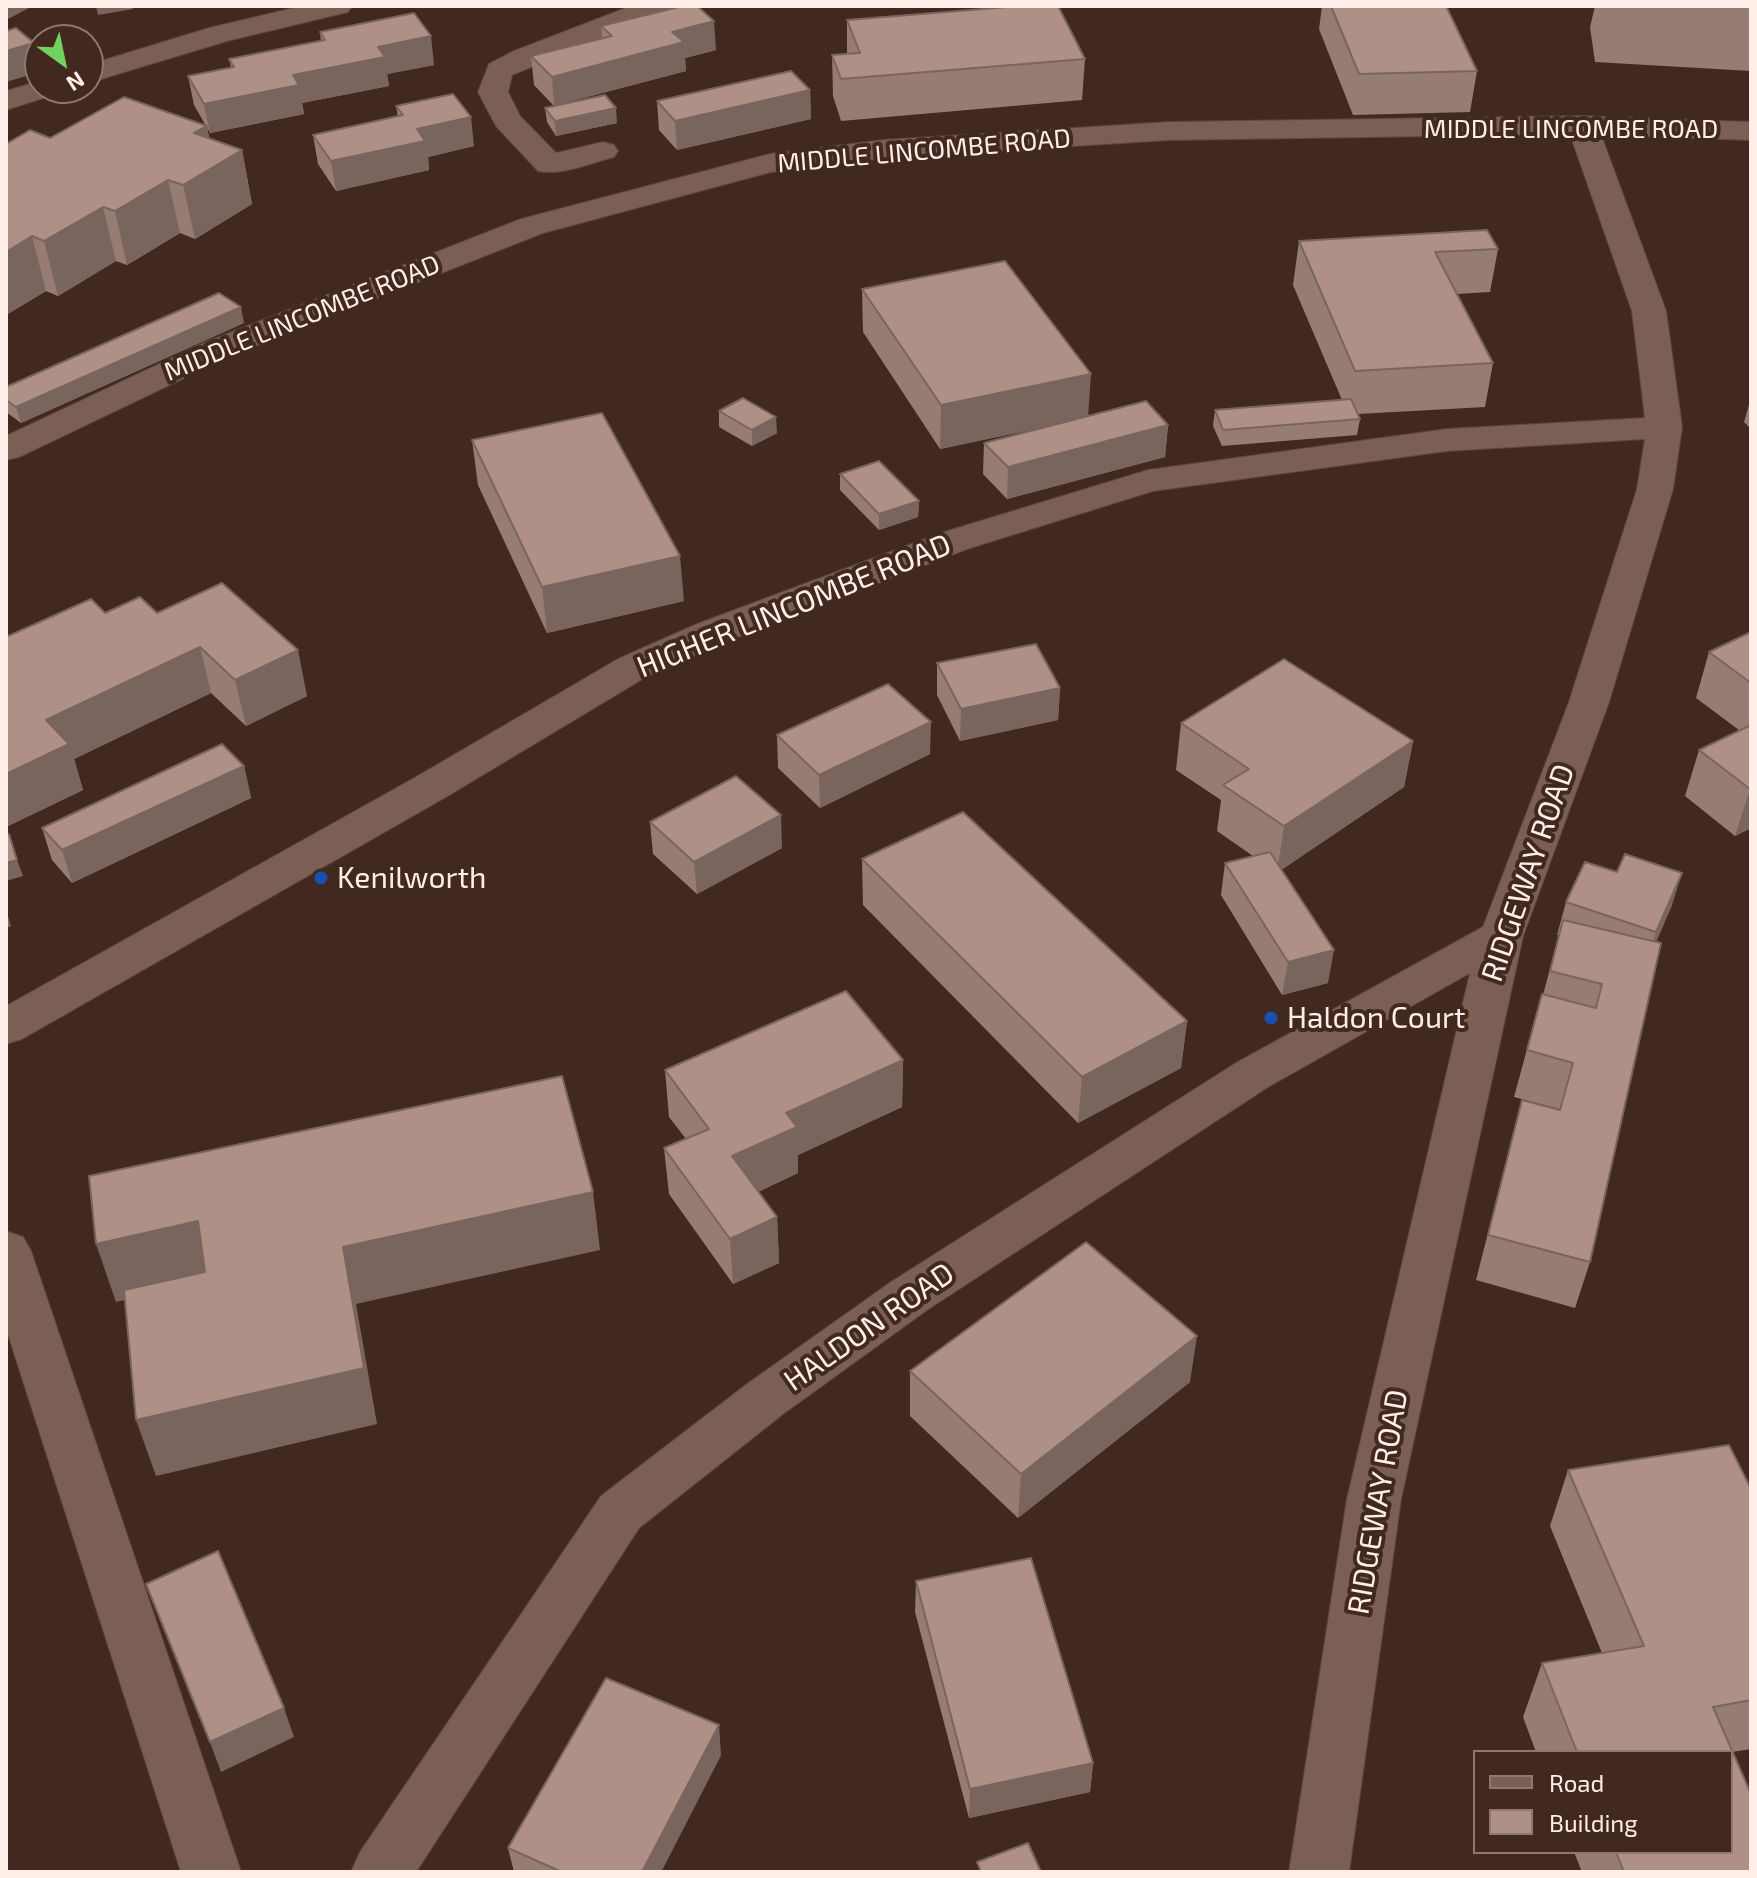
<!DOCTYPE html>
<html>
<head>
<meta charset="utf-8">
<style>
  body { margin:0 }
  #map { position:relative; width:1757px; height:1878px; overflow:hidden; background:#422920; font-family:"Exo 2",sans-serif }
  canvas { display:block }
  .frame { position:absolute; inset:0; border:8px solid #ffeee8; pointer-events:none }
  .legend { position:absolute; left:1473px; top:1750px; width:260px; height:104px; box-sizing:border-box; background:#422920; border:2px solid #8e7870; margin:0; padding:10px 14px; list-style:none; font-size:24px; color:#ffeee8 }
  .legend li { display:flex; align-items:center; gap:16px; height:40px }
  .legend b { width:40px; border:2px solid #8e7870 }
  .north { position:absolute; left:24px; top:24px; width:80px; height:80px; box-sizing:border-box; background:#422920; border:2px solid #8e7870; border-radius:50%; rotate:147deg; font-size:22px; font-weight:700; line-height:32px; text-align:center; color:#ffeee8 }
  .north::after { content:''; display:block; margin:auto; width:28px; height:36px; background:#72d25d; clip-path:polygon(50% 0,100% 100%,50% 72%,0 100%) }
</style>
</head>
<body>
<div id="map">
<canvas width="1757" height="1878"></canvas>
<div class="frame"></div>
<ul class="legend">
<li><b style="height:10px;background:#7b5e54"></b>Road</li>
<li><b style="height:22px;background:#af9086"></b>Building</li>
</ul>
<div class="north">N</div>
</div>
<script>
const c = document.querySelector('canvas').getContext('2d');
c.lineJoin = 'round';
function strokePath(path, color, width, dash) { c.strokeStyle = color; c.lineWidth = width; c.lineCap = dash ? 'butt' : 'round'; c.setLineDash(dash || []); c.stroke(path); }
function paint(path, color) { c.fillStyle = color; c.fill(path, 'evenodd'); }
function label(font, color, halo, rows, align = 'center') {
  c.font = font + ' "Exo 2",sans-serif'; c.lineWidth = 8; c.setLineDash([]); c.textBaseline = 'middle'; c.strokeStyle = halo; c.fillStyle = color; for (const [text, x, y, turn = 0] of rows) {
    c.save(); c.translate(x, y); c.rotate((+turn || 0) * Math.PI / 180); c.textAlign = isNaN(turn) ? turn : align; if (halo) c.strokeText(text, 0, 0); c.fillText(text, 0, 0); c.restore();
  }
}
const street = new Path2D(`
  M631 6H670L666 12 512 75 508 92 520 116 556 153 603 142 614 145 618 151 614 157C591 163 561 176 538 171L496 126 478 92 489 64 514 51Z
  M1582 116 1751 122V140L1601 135 1666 311 1682 427 1673 489 1609 702 1523 936 1401 1499 1349 1872H1289L1347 1499 1470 973 1268 1087 927 1310 783 1414 639 1528 416 1872H351L360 1852 601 1496 747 1384 891 1282 1236 1063 1483 927 1569 702 1637 489 1645 439 1447 451 1153 491 967 549 725 642 646 677 446 797 22 1039 6 1044V1006L416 777 618 659 697 624 941 533 1148 470 1447 429 1645 418 1632 311 1570 134 1169 140 884 158 771 172 543 233 228 357 19 457 6 460V436L204 343 521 219 770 154 884 140 1169 122Z
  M6 1231 23 1237 31 1251 241 1872H181L6 1328Z`);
const secondary = new Path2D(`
  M302 6H352L348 12 227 41 88 83V65L209 28Z
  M40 81V88H61L56 94 6 110V91Z`);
strokePath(street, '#5c463f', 2);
strokePath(secondary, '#5c463f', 2);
paint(street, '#7b5e54');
paint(secondary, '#7b5e54');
paint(new Path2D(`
  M1322 6H1446L1477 71 1470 112 1353 115 1319 29Z
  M1595 6H1751V71L1595 62 1590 27Z
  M847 20 1085 59 1082 100 841 121 833 96 832 55 847 54Z
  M601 26 716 50 685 58 686 71 555 105 617 123 556 136 547 122 545 108 554 106 534 85 531 56 602 38Z
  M320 32 434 65 387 74 389 86 302 103 304 114 210 133 207 127 209 139 242 150 252 204 195 239 180 233 127 265 116 261 58 296 46 291 6 315V144L50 138 206 126 194 105 188 76 231 67 229 59 321 41Z
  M810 90 811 119 677 150 659 130 657 101Z
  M396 106 474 146 428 157 429 170 336 191 318 164 313 135 398 117Z
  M1299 241 1498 249 1490 292 1457 294 1493 363 1485 407 1358 414 1360 419 1357 435 1222 446 1213 426 1215 410 1342 400 1293 285Z
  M862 289 1088 416 1168 425 1165 457 1007 499 983 474 984 443 1049 426 940 449 863 332Z
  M244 323 21 423 6 412V387Z
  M1751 398V429L1744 422Z
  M719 411 777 433 752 446 719 427Z
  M472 440 684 601 547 633 478 485Z
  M840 474 919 501 918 517 879 530 840 490Z
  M105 613H157L307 696 246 726 211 693 74 759 83 790 6 827Z
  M1751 632V828L1735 836 1685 796 1699 750 1739 730 1696 698 1709 652Z
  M937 663 1060 688 1058 720 960 741 937 695Z
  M1181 723 1413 741 1404 787 1281 870 1328 983 1282 995 1221 895 1225 863 1253 856 1217 831 1221 800 1176 770Z
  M777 735 930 754 820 808 778 768Z
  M244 766 251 798 72 883 52 860 42 828Z
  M650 822 782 848 697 894 653 854Z
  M862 859 1187 1021 1181 1068 1078 1123 863 905Z
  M1566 902 1672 905 1656 942 1590 1262 1575 1308 1476 1280 1522 1100 1559 1109 1514 1097 1542 994 1543 995 1559 935H1557Z
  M903 1060 902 1107 798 1155V1173L758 1192 777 1217 779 1263 733 1284 669 1194 664 1148 686 1139 669 1117 665 1070Z
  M910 1371 1190 1382 1018 1518 910 1416Z
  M1568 1470 1751 1489V1749L1732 1752 1751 1872H1582L1574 1852H1731V1752H1536L1523 1717 1542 1663 1602 1653 1550 1526Z
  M916 1581 1093 1763 1090 1792 969 1818 915 1612Z
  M721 1755 661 1872H514L508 1848Z`), '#967c73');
paint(new Path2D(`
  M6 6H33L6 20Z
  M96 6H133V9L98 15Z
  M714 21 716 50 685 58 686 71 554 106 552 77 672 32Z
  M431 36 434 65 387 74 389 86 302 103 304 114 210 133 204 104 378 47Z
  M34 43 40 66V72L6 82V51Z
  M810 90 811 119 677 150 675 121Z
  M616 108 617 123 556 136 555 121Z
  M471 117 474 146 428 157 429 170 336 191 331 161 417 129Z
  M207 126 215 166 242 150 252 204 195 239 183 185 194 133Z
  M168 180 180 233 127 265 115 211Z
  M103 207 116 261 58 296 44 241Z
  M32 236 46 291 6 315V252Z
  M241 307 244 323 21 423 16 407Z
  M1091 374 1088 418 940 449 941 405Z
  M776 417 777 433 752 446V430Z
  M1168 425 1165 457 1007 499 1008 467Z
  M919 501 918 517 879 530V514Z
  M680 556 684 601 547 633 542 587Z
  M200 647 211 693 74 759 83 790 6 827V774L46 720Z
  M298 650 307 696 246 726 235 680Z
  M1060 688 1058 720 960 741 961 709Z
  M931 722 930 754 820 808 819 775Z
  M1413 741 1404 787 1277 873 1284 826Z
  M244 766 251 798 72 883 62 850Z
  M1750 789H1751V828L1735 836Z
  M781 815 782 848 697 894 694 862Z
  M17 860 23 876 6 881V863Z
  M1682 873 1672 905 1646 965 1656 932Z
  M6 910 11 926 6 928Z
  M1334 950 1328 983 1282 995 1288 962Z
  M1187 1021 1181 1068 1078 1123 1082 1077Z
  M903 1060 902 1107 798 1155V1173L735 1202 732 1156 786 1113Z
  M593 1192 600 1250 356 1304 377 1424 156 1476 136 1420 343 1247Z
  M777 1217 779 1263 733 1284 730 1239Z
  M198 1221 215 1279 116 1302 96 1244Z
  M1197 1336 1190 1382 1018 1518 1021 1474Z
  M284 1708 294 1737 221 1772 210 1742Z
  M719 1725 721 1755 661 1872H642Z
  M1093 1763 1090 1792 969 1818 970 1789Z`), '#7a655e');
const building = new Path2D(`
  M683 6H697L714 21 672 32 684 42 552 77 531 56 612 36 601 26Z
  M1020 6H1058L1085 59 841 79 832 55 860 53 847 20Z
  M1331 6H1446L1477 71 1359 74Z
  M414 13 431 36 378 47 385 57 293 75 299 85 204 104 188 76 234 67 229 59 325 40 320 32Z
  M16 28 34 43 6 51V31Z
  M791 71 810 90 675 121 657 101Z
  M453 94 471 117 417 129 425 141 331 161 313 135 403 115 396 106Z
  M605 95 616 108 555 121 545 108Z
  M124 97 207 126 194 133 242 150 183 185 168 180 115 211 103 207 44 241 32 236 6 252V144L30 130 50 138Z
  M1487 230 1498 249 1435 252 1493 363 1355 371 1299 241Z
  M1005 261 1091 374 941 405 862 289Z
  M219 293 241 307 16 407 6 400V387Z
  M743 398 776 417 752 430 719 411Z
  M1351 399 1360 419 1223 430 1215 410Z
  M1146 401 1168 425 1008 467 984 443Z
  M602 413 680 556 542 587 472 440Z
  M879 461 919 501 879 514 840 474Z
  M222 583 298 650 235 680 200 647 46 720 69 744 6 774V637L91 599 105 613 140 597 157 613Z
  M1751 632V683L1709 652Z
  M1036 644 1060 688 961 709 937 663Z
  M1284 659 1413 741 1284 826 1223 785 1249 769 1181 723Z
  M888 684 931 722 819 775 777 735Z
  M1751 725V789H1750L1699 750Z
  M222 744 244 766 62 850 42 828Z
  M736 776 781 815 694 862 650 822Z
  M963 812 1187 1021 1082 1077 862 859Z
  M9 834 17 860 6 863V835Z
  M1270 852 1334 950 1288 962 1225 863Z
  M1625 854 1682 873 1656 932 1566 902 1585 862 1617 872Z
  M1563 920 1661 943 1590 1262 1488 1235 1522 1100 1560 1110 1573 1063 1527 1050 1542 994 1596 1008 1602 984 1550 971Z
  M846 991 903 1060 786 1113 797 1127 732 1156 777 1217 730 1239 664 1148 709 1129 665 1070Z
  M562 1076 593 1192 343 1247 364 1368 136 1420 124 1290 205 1272 198 1221 96 1244 89 1176Z
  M1086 1242 1197 1336 1021 1474 910 1371Z
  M1729 1445 1751 1489V1700L1713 1707 1751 1794V1872H1624L1616 1852H1731V1752H1577L1542 1663 1644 1646 1568 1470Z
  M218 1551 284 1708 210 1742 146 1584Z
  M1031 1558 1093 1763 970 1789 916 1581Z
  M606 1678 719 1725 642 1872H562L508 1848Z
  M1028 1843 1041 1872H981L977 1862Z`);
paint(building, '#af9086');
strokePath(building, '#7a655e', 2);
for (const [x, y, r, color] of [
  [321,878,8,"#1a4fb4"],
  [1271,1018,8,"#1a4fb4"]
]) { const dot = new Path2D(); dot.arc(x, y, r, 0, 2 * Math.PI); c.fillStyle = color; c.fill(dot); strokePath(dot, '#422920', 3); }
label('26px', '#ffeee8', '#422920', [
  ["MIDDLE LINCOMBE ROAD",1571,129],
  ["MIDDLE LINCOMBE ROAD",924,151,-5],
  ["MIDDLE LINCOMBE ROAD",302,318,-22]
]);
label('30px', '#ffeee8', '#422920', [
  ["HIGHER LINCOMBE ROAD",794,606,-22],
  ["RIDGEWAY ROAD",1528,873,-71],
  ["HALDON ROAD",869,1327,-35],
  ["RIDGEWAY ROAD",1378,1502,-80]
]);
label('30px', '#ffeee8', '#422920', [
  ["Kenilworth",337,878],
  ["Haldon Court",1287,1018]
], 'left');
</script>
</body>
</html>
